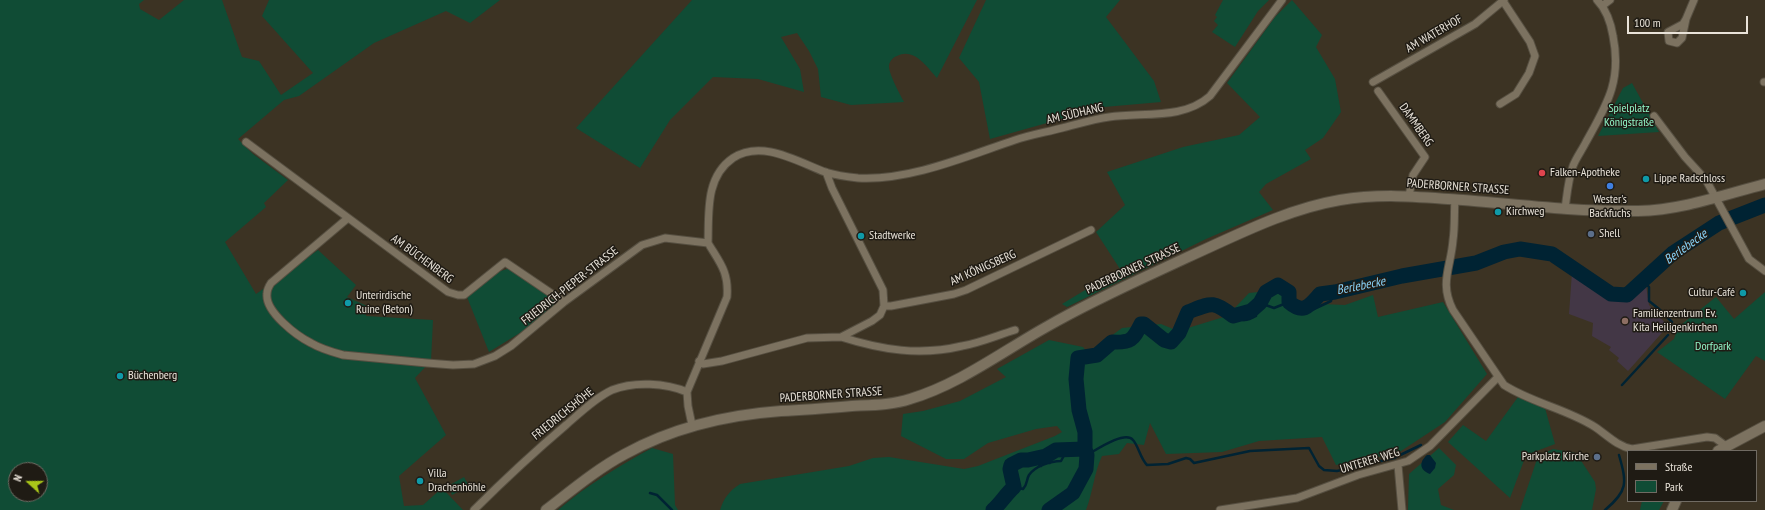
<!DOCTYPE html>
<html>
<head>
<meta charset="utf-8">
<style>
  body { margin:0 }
  #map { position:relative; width:1765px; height:510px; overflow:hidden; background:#3c3323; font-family:"PT Sans Narrow",sans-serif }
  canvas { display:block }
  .legend { position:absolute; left:1627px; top:450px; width:130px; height:52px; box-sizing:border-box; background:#1f1b14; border:1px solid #706b63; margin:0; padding:5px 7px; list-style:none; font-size:12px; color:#e9e3d9 }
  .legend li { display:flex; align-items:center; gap:8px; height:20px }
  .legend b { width:20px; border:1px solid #706b63 }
  .north { position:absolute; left:8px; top:462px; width:40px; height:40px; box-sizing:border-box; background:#1f1b14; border:1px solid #706b63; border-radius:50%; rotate:291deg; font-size:11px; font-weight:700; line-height:16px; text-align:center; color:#e9e3d9 }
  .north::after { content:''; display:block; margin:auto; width:14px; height:18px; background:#aac719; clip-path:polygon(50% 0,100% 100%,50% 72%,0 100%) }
  .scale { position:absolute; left:1627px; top:16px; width:121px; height:18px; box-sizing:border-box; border:2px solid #e9e3d9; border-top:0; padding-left:5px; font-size:12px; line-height:14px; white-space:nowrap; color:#e9e3d9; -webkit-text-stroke:3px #1f1b14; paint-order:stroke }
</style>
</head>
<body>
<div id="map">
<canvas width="1765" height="510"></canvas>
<ul class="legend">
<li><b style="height:5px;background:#7c7260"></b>Straße</li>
<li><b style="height:11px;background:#104c35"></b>Park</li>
</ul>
<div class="north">N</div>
<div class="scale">100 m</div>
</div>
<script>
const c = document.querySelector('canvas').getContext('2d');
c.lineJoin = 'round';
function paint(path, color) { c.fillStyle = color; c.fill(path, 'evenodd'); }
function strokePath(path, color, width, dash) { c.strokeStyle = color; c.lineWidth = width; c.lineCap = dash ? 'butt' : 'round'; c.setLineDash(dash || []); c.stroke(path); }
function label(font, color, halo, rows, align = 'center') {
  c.font = font + ' "PT Sans Narrow",sans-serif'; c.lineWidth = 3; c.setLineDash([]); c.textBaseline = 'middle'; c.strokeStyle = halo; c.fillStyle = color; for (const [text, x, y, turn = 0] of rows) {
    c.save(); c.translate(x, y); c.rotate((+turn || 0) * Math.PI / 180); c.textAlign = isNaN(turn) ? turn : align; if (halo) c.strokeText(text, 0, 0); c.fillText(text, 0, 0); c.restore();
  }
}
paint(new Path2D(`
  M1572 272 1595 288 1614 297 1622 298 1636 293 1642 286 1646 285 1649 305 1668 326 1628 371 1617 361 1619 358 1609 350 1611 347 1592 336 1593 323 1569 314Z`), '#433746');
paint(new Path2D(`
  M0 0H144L139 4 140 9 159 20 184 0H222L242 57 259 61 281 95 313 73 262 16 269 0H500L470 23 446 11 374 43 299 96 284 100 238 139 253 154 288 180 264 203 266 207 225 242 256 294 318 250 356 285 347 297 367 306 366 316 433 320 431 361 415 378 446 435 399 476 404 506 423 505 442 488 463 510H0ZM16 470H40V494H16Z
  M692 0H977L937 78C927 67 914 47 897 56 893 57 890 61 889 65 888 73 900 94 904 102L851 105 821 97 818 69 809 51 797 33 781 37 800 69 804 92 758 79 713 77 670 120 640 168 576 128Z
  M986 0H1120L1106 17 1154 81 1161 102 1104 107 990 139 979 82 959 58Z
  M1223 0H1269L1258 11 1235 47 1212 32 1218 25 1214 21 1217 17 1215 15Z
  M1292 0 1322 35 1316 47 1335 79 1341 112 1323 138 1305 150 1311 159 1266 184 1259 192 1273 210 1206 239 1067 307 1062 304 1120 269 1096 232 1125 205 1107 172 1183 147 1239 135 1260 117 1227 83 1275 17Z
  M1632 83 1659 132 1598 136 1623 88Z
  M510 268 555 298 556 305 523 331 489 352 467 297 498 272Z
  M1278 290 1298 303 1345 305 1373 295 1378 317 1443 302 1487 374 1445 422 1398 453 1336 465 1322 437 1259 441 1222 452 1166 454 1150 423 1144 445 1127 443 1119 454 1102 456C1094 473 1093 492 1086 510H720C724 498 729 491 740 484L849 466 873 458 889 457 964 469 978 466 1055 436 1062 432 1057 426 1036 429 988 443 964 459H946L901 436 903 414 923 411 960 401 1006 377 997 369 1049 340 1083 347 1088 353 1122 328 1161 324 1178 331 1227 316 1249 293Z
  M1765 292V361L1756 356 1725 399 1657 352 1674 339 1678 327 1682 324 1716 297 1734 319Z
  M1518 397 1545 408 1555 444 1526 455 1510 498 1448 442 1463 425 1486 441Z
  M652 448 673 454 675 505 678 510H558C587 485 619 466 652 448Z
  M1439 448 1456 465 1454 475 1438 489 1441 505 1454 510H1408L1409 474Z
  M1553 449 1576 453 1595 482 1596 489 1592 510H1520L1538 456Z
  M464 477 469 486 452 495 448 486Z
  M1642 501H1664L1659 510H1640Z`), '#104c35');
paint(new Path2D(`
  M1427 455H1430L1436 463 1435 468 1430 474C1419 470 1419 462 1427 455Z`), '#002333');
strokePath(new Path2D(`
  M1643 280 1649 287V301L1659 309 1672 322
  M1260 303 1274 308 1289 302
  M1308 307 1314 309 1331 301 1333 292
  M1233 316C1242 322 1247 321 1256 316L1253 308
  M1622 385 1668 335
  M1049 455 1050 463
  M1087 455C1096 450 1125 430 1133 440 1139 447 1140 458 1147 465L1168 464 1186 458 1190 459 1194 463 1250 451 1309 448 1319 466 1324 470 1337 471 1394 458 1421 445
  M1032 459 1041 466
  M1014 487 1023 489C1028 484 1026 480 1029 475 1035 466 1051 461 1061 461L1067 450
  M650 493 657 495 672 510
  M1605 510C1628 491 1627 483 1619 455`), '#002333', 2.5);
strokePath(new Path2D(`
  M993 510C1001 503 1006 494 1014 487L1010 469 1011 465 1021 460H1028L1046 456 1056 450 1085 449
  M1049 510 1073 493 1086 469 1087 455 1085 449V432L1079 410 1076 379 1078 358 1097 355 1112 342C1131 343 1133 340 1141 324H1144L1164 340 1171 342 1179 333 1188 312C1211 303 1213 300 1233 316L1251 311 1260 303 1266 292 1278 285 1289 292V302C1304 315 1310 305 1320 294L1335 292 1402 276 1476 263 1504 252 1520 249 1552 254 1611 294 1627 295 1673 253 1719 223 1765 205`), '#002333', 15);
const minor = new Path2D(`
  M1602 6 1610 0
  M1686 19 1683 24 1668 32 1669 41 1677 43 1682 38 1686 19 1694 0
  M1373 82 1475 24 1504 0
  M1764 82H1765
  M1378 91 1425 157 1413 175 1409 196
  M1500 104 1516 94 1529 73 1535 56 1530 42 1503 1
  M1654 116 1685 157 1706 180 1749 259 1765 271
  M246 142 448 292 458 295H464L505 262 564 302
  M1455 199C1454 213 1455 227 1453 240 1451 267 1439 283 1453 310L1504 385C1532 403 1567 409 1595 427 1607 435 1617 446 1632 449L1707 437 1715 438 1726 446
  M1565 209C1567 195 1568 180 1573 166 1576 158 1582 150 1586 142 1607 104 1622 81 1613 36 1611 24 1606 9 1597 0
  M348 218 271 283C269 286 267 290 267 294 265 312 297 336 311 343 321 349 332 352 343 355L427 363 453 365 474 364 495 356 511 346 564 302 642 245 665 238 708 243C720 263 729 272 727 297L687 392 688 406 692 425
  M708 243C709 213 705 177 733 158 762 139 798 162 825 172 835 175 848 177 858 178 910 181 967 156 1015 140 1030 135 1047 132 1062 128 1078 124 1094 119 1109 117 1143 112 1183 120 1210 96L1282 0
  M884 306H891L954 294 966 290 1091 230
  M841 337C882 350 920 356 962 346 980 343 998 335 1015 330
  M699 361 703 364 722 361 807 338 841 337 872 321 880 315 884 306 883 290 832 188 826 172
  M1398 465 1402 510
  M474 510C504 480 533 453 566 425 580 413 595 398 612 390 634 381 666 383 687 392
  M1220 510 1297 498 1358 475 1408 461 1430 446 1498 377`);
const secondary = new Path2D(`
  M1718 451 1765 426
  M546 510C572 490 597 469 625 454 674 427 726 415 781 411 805 410 829 408 852 406 872 405 892 405 910 399 960 384 1003 351 1048 326 1093 300 1141 279 1188 257 1237 235 1287 209 1340 200 1381 193 1422 197 1463 200 1521 205 1580 212 1638 211 1682 210 1723 195 1765 184
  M1672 510 1676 501`);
strokePath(minor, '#564f41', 9);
strokePath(secondary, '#564f41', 12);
strokePath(minor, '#7c7260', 7);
strokePath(secondary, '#7c7260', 10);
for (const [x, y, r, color] of [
  [1542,173,4,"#e0444e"],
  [1646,179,4,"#0f9aa8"],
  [1610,186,4,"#3f7fe0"],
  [1498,212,4,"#0f9aa8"],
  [1591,234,4,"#5c6f8a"],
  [861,236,4,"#0f9aa8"],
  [1743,293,4,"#0f9aa8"],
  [348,303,4,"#0f9aa8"],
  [1625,321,4,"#8d6e63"],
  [120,376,4,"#0f9aa8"],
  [1597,457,4,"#5c6f8a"],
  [420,481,4,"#0f9aa8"]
]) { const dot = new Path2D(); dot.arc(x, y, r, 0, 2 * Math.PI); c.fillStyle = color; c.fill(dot); strokePath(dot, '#1f1b14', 1.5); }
label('12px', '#e9e3d9', '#1f1b14', [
  ["AM WATERHOF",1434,34,-30],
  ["AM SÜDHANG",1075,114,-13],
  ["DAMMBERG",1416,125,55],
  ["PADERBORNER STRASSE",1458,187,4],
  ["AM BÜCHENBERG",422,259,36],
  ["AM KÖNIGSBERG",983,268,-24],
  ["PADERBORNER STRASSE",1133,269,-25],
  ["FRIEDRICH-PIEPER-STRASSE",570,286,-38],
  ["PADERBORNER STRASSE",831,395,-4],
  ["FRIEDRICHSHÖHE",563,414,-39],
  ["UNTERER WEG",1370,461,-17]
]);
label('12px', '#91f5c7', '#1f1b14', [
  ["Spielplatz",1629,109],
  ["Königstraße",1629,123],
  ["Dorfpark",1713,347]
]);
label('12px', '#e9e3d9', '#1f1b14', [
  ["Falken-Apotheke",1550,173],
  ["Lippe Radschloss",1654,179],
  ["Wester's",1610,200,"center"],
  ["Backfuchs",1610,214,"center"],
  ["Kirchweg",1506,212],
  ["Shell",1599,234],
  ["Stadtwerke",869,236],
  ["Cultur-Café",1735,293,"right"],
  ["Unterirdische",356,296],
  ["Ruine (Beton)",356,310],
  ["Familienzentrum Ev.",1633,314],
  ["Kita Heiligenkirchen",1633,328],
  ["Büchenberg",128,376],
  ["Parkplatz Kirche",1589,457,"right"],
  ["Villa",428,474],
  ["Drachenhöhle",428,488]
], 'left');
label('italic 13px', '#88d3f9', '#1f1b14', [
  ["Berlebecke",1686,247,-36],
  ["Berlebecke",1361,286,-11]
]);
</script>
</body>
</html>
